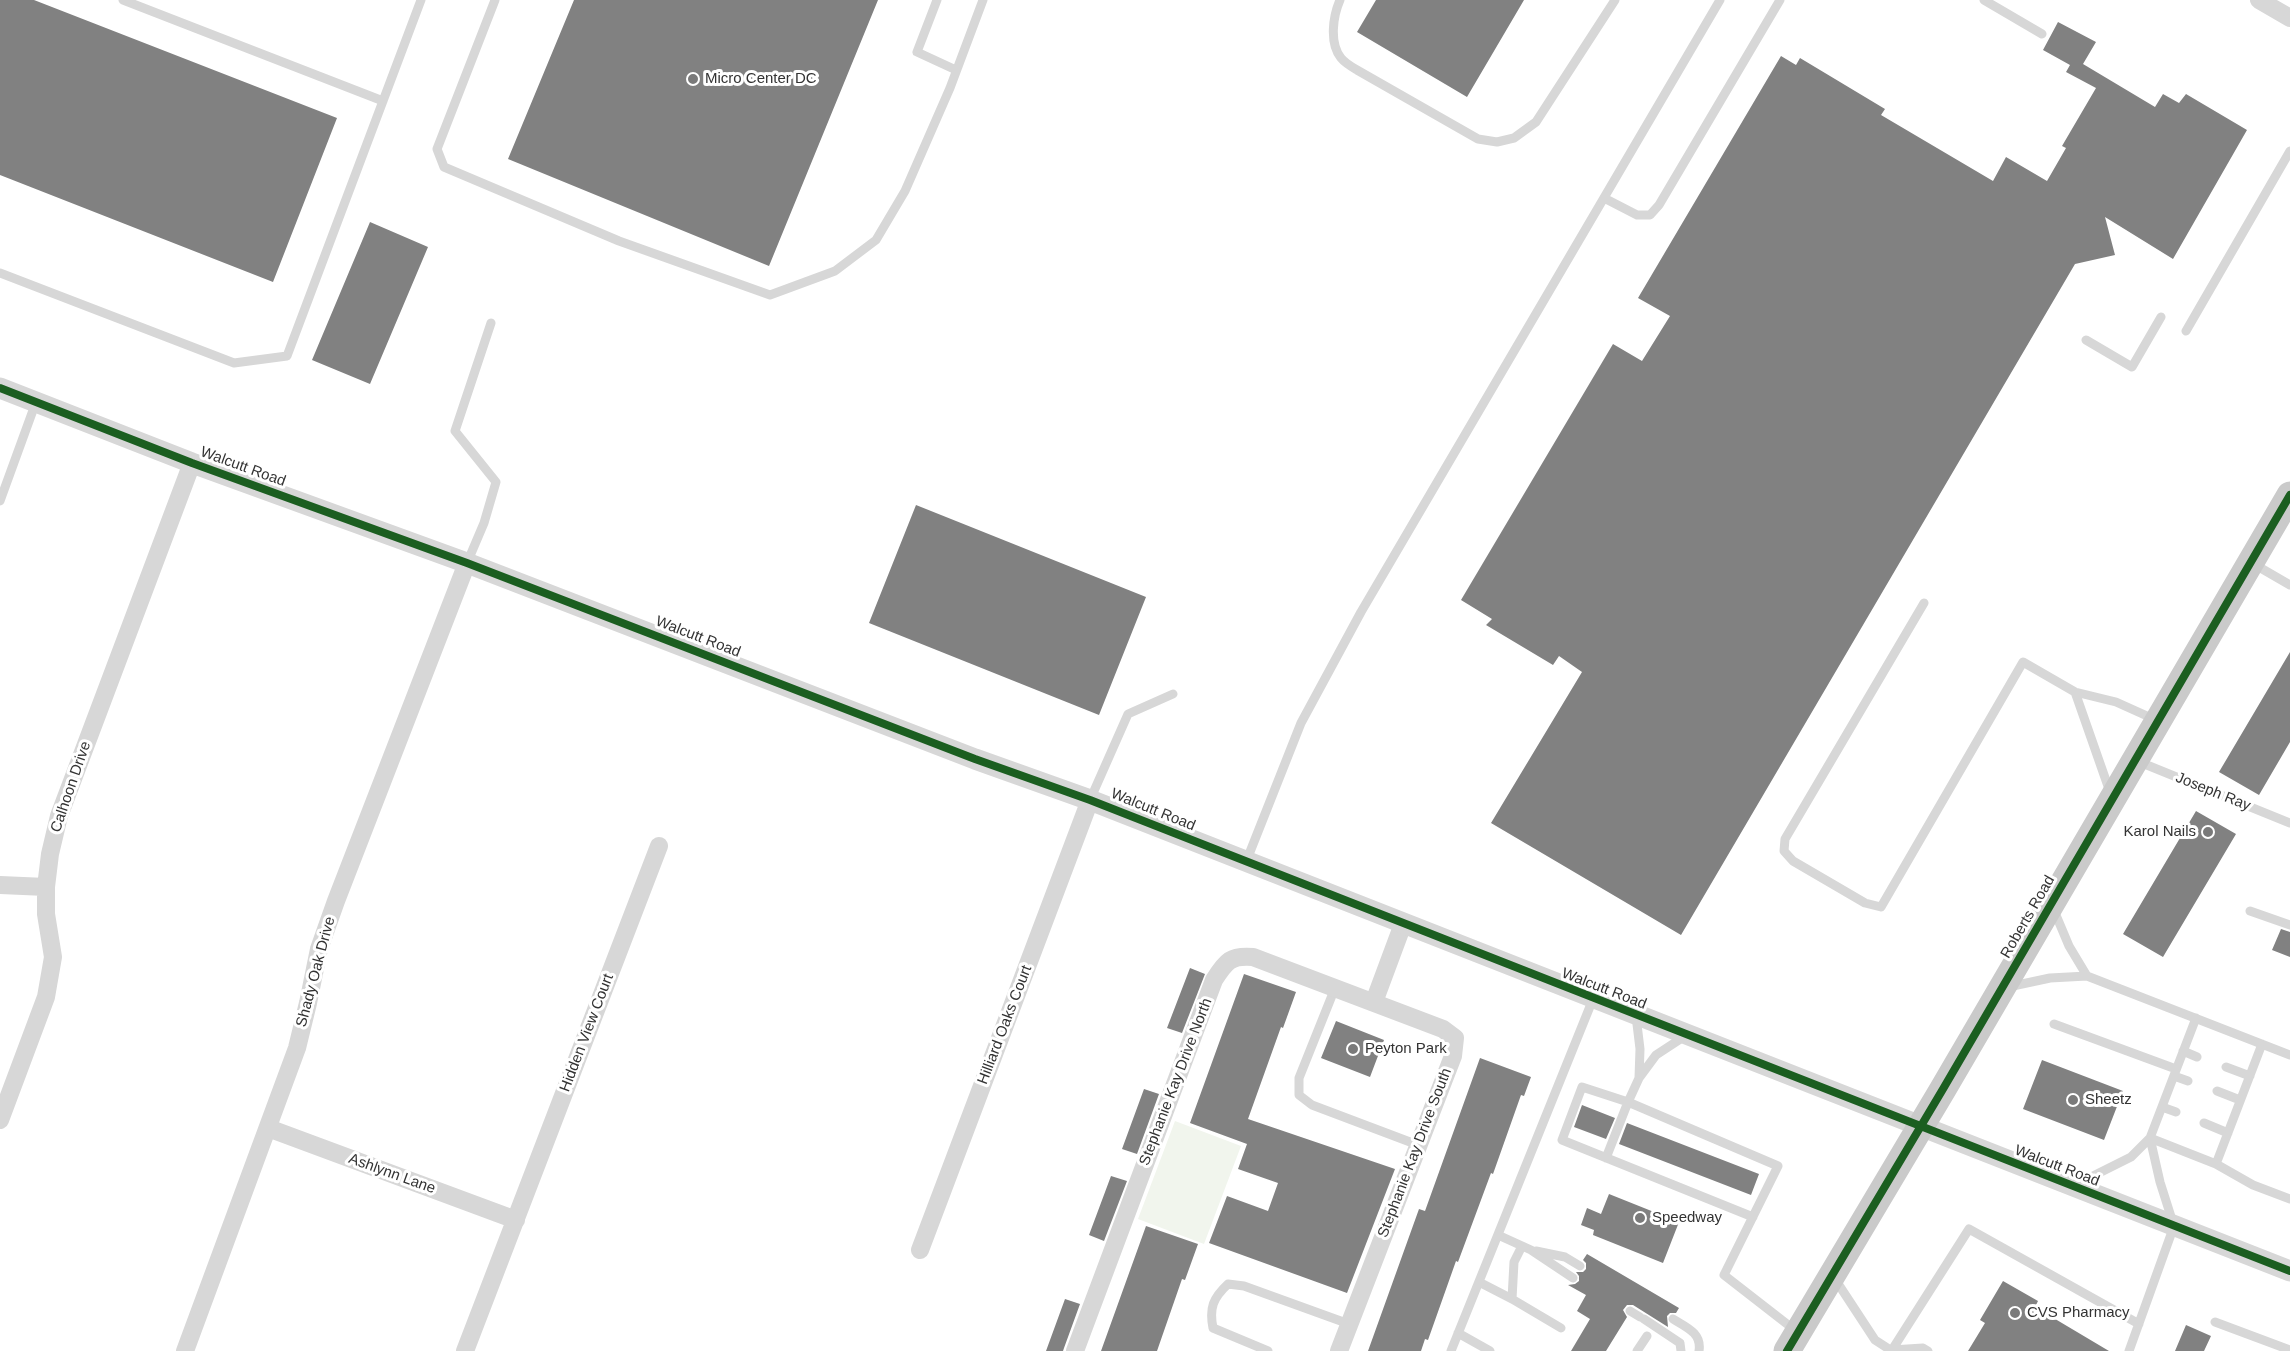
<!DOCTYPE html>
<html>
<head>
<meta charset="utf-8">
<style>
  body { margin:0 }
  canvas { display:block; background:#fff }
</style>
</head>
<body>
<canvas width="2290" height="1351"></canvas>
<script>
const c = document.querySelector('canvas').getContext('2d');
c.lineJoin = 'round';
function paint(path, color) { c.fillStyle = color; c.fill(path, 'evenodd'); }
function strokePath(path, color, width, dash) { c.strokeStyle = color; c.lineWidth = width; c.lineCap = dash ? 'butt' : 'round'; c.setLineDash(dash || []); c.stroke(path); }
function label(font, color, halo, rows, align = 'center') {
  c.font = font + ' Arial,sans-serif'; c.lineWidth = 6; c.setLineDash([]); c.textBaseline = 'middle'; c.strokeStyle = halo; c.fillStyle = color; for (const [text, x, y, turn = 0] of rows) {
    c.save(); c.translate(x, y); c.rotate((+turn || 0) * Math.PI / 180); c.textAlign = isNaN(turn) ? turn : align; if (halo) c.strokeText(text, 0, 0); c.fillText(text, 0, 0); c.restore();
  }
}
paint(new Path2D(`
  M1175 1121 1241 1146 1204 1244 1138 1219Z`), '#f1f5ed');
paint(new Path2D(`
  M0 0H34L337 118 273 282 0 175Z
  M574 0H878L769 266 508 159Z
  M1376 0H1524L1467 97 1357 32Z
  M2058 22 2096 42 2083 64 2155 107 2163 94 2179 103 2186 94 2247 130 2173 259 2105 217 2115 255 2075 264 1681 935 1491 823 1582 672 1559 656 1553 665 1486 625 1492 619 1461 600 1613 344 1642 361 1670 316 1638 298 1781 56 1796 65 1800 58 1885 109 1881 115 1993 181 2006 157 2047 181 2066 148 2062 146 2096 88 2066 72 2070 65 2043 50Z
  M370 222 428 247 370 384 312 360Z
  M916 505 1146 597 1099 715 869 623Z
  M2290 652V742L2259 795 2219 772Z
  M2196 811 2236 834 2163 957 2123 934Z
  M2281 929 2290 932V957L2272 950Z
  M1190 968 1205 974 1182 1033 1167 1028Z
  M1244 974 1296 992 1283 1028 1281 1027 1248 1119 1395 1169 1347 1293 1209 1243 1227 1196 1268 1211 1278 1183 1238 1169 1247 1144 1190 1123Z
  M1336 1021 1384 1040 1370 1077 1321 1058Z
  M1480 1058 1531 1077 1524 1096 1521 1095 1493 1174 1491 1173 1458 1262 1456 1261 1428 1340 1425 1339 1421 1351H1368L1419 1209 1425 1211Z
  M2042 1060 2123 1091 2104 1140 2023 1109Z
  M1144 1089 1159 1094 1137 1154 1122 1149Z
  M1582 1105 1615 1118 1606 1139 1574 1127Z
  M1627 1123 1759 1174 1751 1195 1619 1144Z
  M1111 1176 1127 1181 1104 1241 1089 1235Z
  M1609 1194 1679 1222 1663 1263 1593 1235 1594 1230 1581 1225 1587 1208 1601 1214Z
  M1146 1226 1198 1244 1185 1280 1182 1279 1157 1351H1101Z
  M1587 1254 1679 1308 1676 1313H1670L1667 1316 1668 1327 1633 1305H1627L1623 1310 1627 1317 1606 1351H1571L1590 1319 1577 1311 1586 1295 1568 1285 1575 1284 1579 1281V1276L1576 1272H1583L1586 1269V1263L1583 1260Z
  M2003 1281 2038 1301 2035 1307 2109 1351H1968L1985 1323 1980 1320Z
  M1065 1299 1080 1304 1064 1348 1063 1351H1046Z
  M2186 1325 2211 1336 2204 1351H2175Z`), '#818181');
strokePath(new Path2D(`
  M123 0 383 101
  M495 0 437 149 444 167 619 241 770 295 835 271 876 240 905 191 950 88 983 0
  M937 0 917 52 956 70
  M1340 0C1333 16 1329 43 1341 58 1345 63 1352 67 1357 70L1478 139 1497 142 1514 138 1536 122 1615 0
  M1984 0 2042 34
  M1604 198 1637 215H1650L1659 205 1780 0
  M0 273 234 363 287 356 421 0
  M2186 331 2290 151
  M2086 340 2132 367 2161 317
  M0 501 36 402
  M467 563 484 523 496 482 455 431 491 323
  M2252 563 2290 585
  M1924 603 1785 839 1784 851 1793 861 1865 903 1881 907 2023 662 2075 692 2116 702 2156 720
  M2075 692 2110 792
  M2137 761 2290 823
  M1090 800 1128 714 1173 694
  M1246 862 1301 723 1361 612 1720 0
  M2053 908 2069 946 2087 976
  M2250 911 2290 925
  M2008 987 2050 978 2087 976 2290 1055
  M1335 988 1299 1078V1095L1312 1105 1418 1145
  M1636 1016 1640 1049 1639 1078
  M2196 1018 2150 1138 2216 1164 2253 1185 2290 1199
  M2054 1024 2176 1069
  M1685 1036 1656 1055 1639 1078 1628 1102 1778 1166 1724 1275 1796 1331
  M2183 1051 2197 1057
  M2226 1067 2250 1076
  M2174 1076 2188 1081
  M2217 1091 2240 1100
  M2162 1107 2176 1112
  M2204 1123 2228 1133
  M1606 1158 1628 1102 1582 1087 1562 1140 1753 1217
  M2216 1164 2262 1044
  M2077 1184 2131 1157 2150 1138 2160 1182 2174 1226 2129 1351
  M1498 1235 1531 1250 1573 1278
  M1536 1251 1565 1257 1580 1266
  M1835 1279 1875 1340 1892 1351
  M1479 1282 1512 1299 1514 1262 1522 1246
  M1512 1299 1561 1328
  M1630 1311 1640 1317
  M1644 1319 1680 1343 1681 1351
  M1673 1319C1686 1327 1702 1333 1699 1351
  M2215 1322 2290 1350
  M1458 1333 1490 1351
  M1892 1350 1969 1229 2139 1324
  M1892 1350 1923 1348 1928 1351
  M1268 1351 1213 1328C1209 1308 1213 1298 1228 1284L1244 1286 1349 1324
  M1451 1351 1593 999
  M1637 1351 1647 1336`), '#d7d7d7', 9);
strokePath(new Path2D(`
  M2259 0 2290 18
  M0 885 46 887
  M1374 1002 1403 924
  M0 1120 46 997 53 957 46 914V887L50 854 59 816 192 463
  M268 1128 516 1220
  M920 1250 1090 800
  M185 1351 297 1048 308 1003 319 949 336 901 467 563
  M465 1351 659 846
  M1075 1351 1214 980C1226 961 1231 955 1253 957L1443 1029 1455 1038 1453 1056 1339 1351`), '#d7d7d7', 18);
strokePath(new Path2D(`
  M0 388 192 463 467 563 975 759 1090 800 2290 1271`), '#d7d7d7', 21);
strokePath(new Path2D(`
  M1787 1351 1943 1089 2290 495`), '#cacaca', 27);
strokePath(new Path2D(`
  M0 388 192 463 467 563 975 759 1090 800 2290 1271
  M1787 1351 1943 1089 2290 495`), '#1b5e20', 8);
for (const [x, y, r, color] of [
  [693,79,6,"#7a7a7a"],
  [2208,832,6,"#7a7a7a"],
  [1353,1049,6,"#7a7a7a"],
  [2073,1100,6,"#7a7a7a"],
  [1640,1218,6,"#7a7a7a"],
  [2015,1313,6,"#7a7a7a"]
]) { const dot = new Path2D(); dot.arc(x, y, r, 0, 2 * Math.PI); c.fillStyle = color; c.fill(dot); strokePath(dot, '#fff', 2); }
label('15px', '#333', '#fff', [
  ["Micro Center DC",705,79],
  ["Karol Nails",2196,832,"right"],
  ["Peyton Park",1365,1049],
  ["Sheetz",2085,1100],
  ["Speedway",1652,1218],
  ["CVS Pharmacy",2027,1313]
], 'left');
label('15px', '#333', '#fff', [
  ["Walcutt Road",243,467,20],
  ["Walcutt Road",698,637,21],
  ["Calhoon Drive",71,787,-71],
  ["Joseph Ray",2213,792,22],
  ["Walcutt Road",1153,810,22],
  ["Roberts Road",2028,917,-60],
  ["Shady Oak Drive",316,972,-75],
  ["Walcutt Road",1604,989,21],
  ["Hilliard Oaks Court",1005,1025,-69],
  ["Hidden View Court",587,1033,-69],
  ["Stephanie Kay Drive North",1176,1082,-69],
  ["Stephanie Kay Drive South",1415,1153,-69],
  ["Walcutt Road",2057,1166,21],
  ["Ashlynn Lane",392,1174,20]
]);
</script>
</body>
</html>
